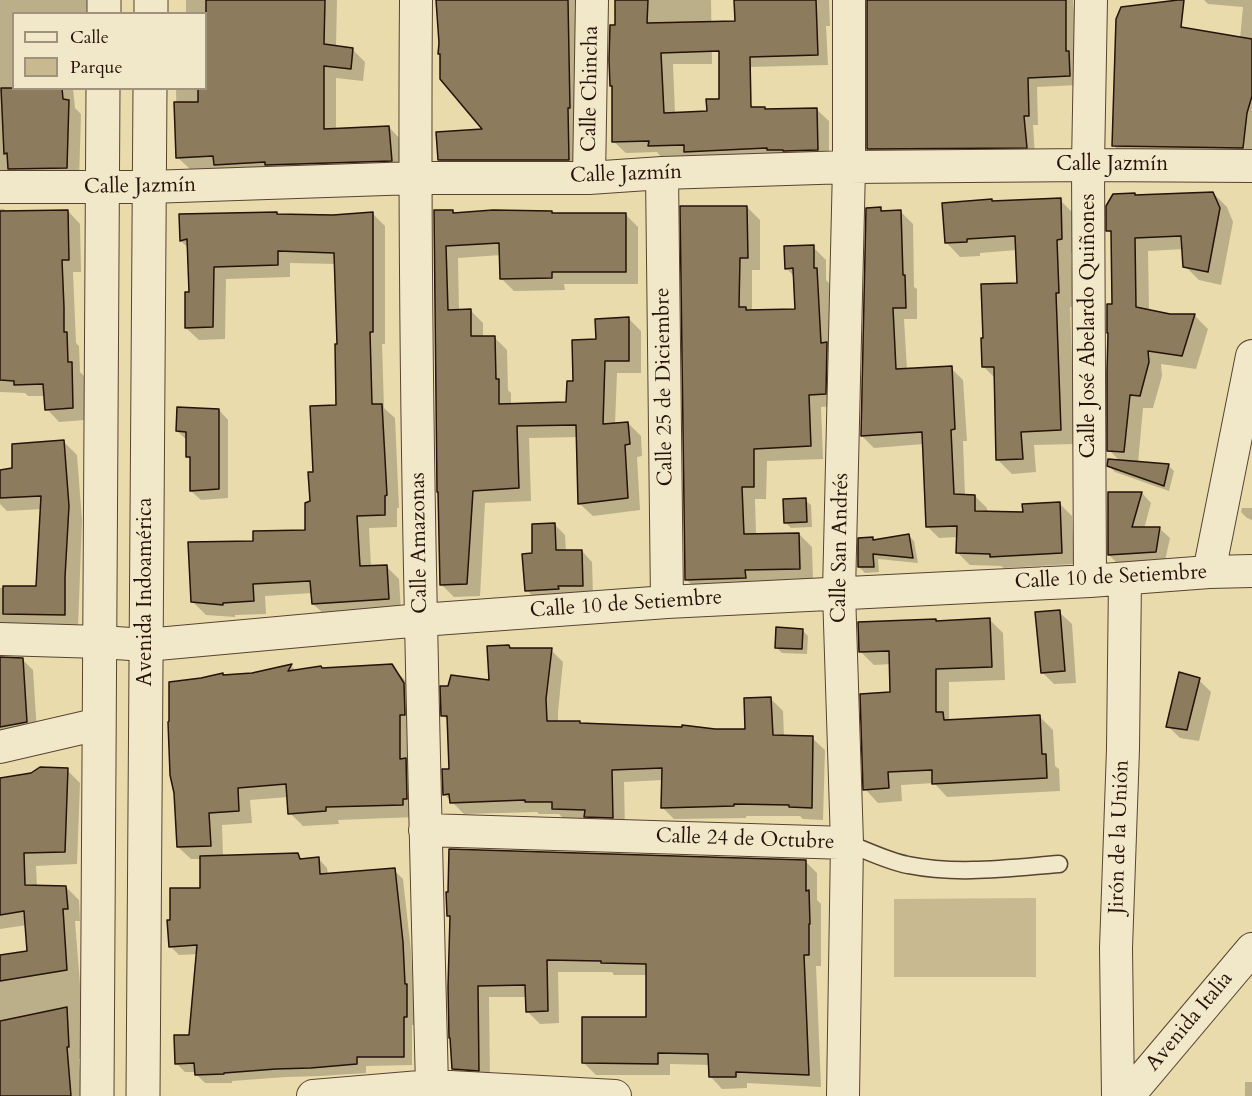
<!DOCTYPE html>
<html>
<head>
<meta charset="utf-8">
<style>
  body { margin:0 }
  #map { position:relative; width:1252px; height:1096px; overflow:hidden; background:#eadbac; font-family:Cardo,serif }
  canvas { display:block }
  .legend { position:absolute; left:12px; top:12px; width:195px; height:78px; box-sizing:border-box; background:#f1e8c9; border:2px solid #a0927c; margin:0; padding:8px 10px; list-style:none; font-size:18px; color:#261208 }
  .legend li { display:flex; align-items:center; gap:12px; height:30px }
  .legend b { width:30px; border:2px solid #a0927c }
</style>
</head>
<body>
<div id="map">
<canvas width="1252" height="1096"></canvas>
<ul class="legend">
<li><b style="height:8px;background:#f1e8c9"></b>Calle</li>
<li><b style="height:16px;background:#c9b990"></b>Parque</li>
</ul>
</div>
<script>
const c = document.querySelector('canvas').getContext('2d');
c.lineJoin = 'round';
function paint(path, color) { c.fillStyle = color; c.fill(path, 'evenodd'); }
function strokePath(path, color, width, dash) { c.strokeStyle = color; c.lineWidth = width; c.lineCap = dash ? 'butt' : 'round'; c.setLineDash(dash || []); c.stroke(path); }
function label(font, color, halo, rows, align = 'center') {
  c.font = font + ' Cardo,serif'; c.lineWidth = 4.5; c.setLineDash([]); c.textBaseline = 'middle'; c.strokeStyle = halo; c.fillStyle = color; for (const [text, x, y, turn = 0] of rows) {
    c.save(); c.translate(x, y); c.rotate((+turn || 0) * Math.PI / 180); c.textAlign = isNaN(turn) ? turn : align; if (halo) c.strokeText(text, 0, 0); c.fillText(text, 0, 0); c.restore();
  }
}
paint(new Path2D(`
  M1036 898V977H894V899Z`), '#c9b990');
paint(new Path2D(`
  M0 0H90V13L14 14V88H73L75 108 81 114 79 180 0 176Z
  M186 0H337L336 47 352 49 365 62 363 81 336 78V130L389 127 401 140 403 173 227 177 219 168 190 169 177 157 176 88H206V14H186Z
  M438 0H579V170H450L439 159 485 130Z
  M616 0H711L712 64H673L675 114 816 109 829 121V162L662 158 657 152 626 153 613 141Z
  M739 0H829L830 26H826L828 65 748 67Z
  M868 0H1073L1075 23V59L1079 85 1037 87 1038 125H1033L1035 157 878 158 868 148Z
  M1204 0H1252V161L1127 159 1114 146 1240 39 1243 7 1208 4Z
  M1213 193 1227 207 1233 222 1221 285 1199 280 1185 266 1184 249 1148 251 1149 311 1170 315H1194L1208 329 1196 369 1161 364 1162 376 1153 408H1143L1138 463 1168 465 1174 471 1169 491 1115 472 1109 466 1120 461 1109 450 1113 306V235L1108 230 1136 197Z
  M1060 200 1074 214 1076 253H1071L1073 307H1070L1075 444 1034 445 1036 472 1012 474 998 460 996 379 983 366 1019 284 1017 250 980 253V256L960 257 946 242 993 202Z
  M747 207 760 220V270H752V311L797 310 795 277 786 268 813 247 826 260V280L829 283 838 406 821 407 823 459 767 461 766 499H755L756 535 799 534 812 547 813 581 699 592 686 579Z
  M0 209H4L7 212 68 211 80 224 81 272H73L76 343 79 346 80 372 84 376 85 420 59 422 47 409 46 396H28L25 393 0 392Z
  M881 209 884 212H901L913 224 914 287 917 289V319H904L907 370 951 368 963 380 967 441H963L965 496H975L987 508V513L1024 514 1060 504 1072 516 1074 564 1004 568 1001 566 970 565 958 553V537L939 538 927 526 924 444 874 448 862 436Z
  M452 211 455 214 551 212 553 214H625L638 227V284H564L565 290 514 291 501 278V255L458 258 459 311 470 310 483 323V337H494L507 350 508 390 511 393V405L567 403 574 382 598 341 628 318 641 331V373H617L615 424 628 423 641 436 642 456 637 457 640 510 593 516 580 504 578 437 529 438 531 501 485 503 480 596 454 597 441 584 435 212Z
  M373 214 385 226V344H382L384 408 395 418 399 508H397V527L369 528 371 567 386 566 399 579 401 612 326 616 313 604 312 593 265 596 266 614 235 615V617L206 615 193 602 255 543 307 532 312 502 314 473 338 407 336 264 290 263V277L226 279 225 339 199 340 186 328 190 294 189 249 181 241 278 215 333 216Z
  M219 410 228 420V498L201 500 191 491V460L188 457 187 440 177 431Z
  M63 441 77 455 82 520 78 628 0 627V588H37L42 509 7 511 0 504V471L14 469Z
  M1142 493 1151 503 1144 529H1160L1170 538 1165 561 1119 565 1109 555Z
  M805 500 811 505 812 527 791 528 785 522Z
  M1242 508H1252V520L1247 518 1241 512Z
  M554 524 565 535 566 552 582 551 592 562 593 596 537 601 527 590Z
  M909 536 914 541 918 563 878 559 879 572 865 573 859 567 872 538 875 541Z
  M1059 612 1072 624 1076 683 1054 684 1042 672Z
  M990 620 1003 633 1005 680 949 682V720L1040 717 1053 730 1055 766 1059 769 1060 791 947 797 934 783 901 785 902 801 878 803 865 789 892 694 891 664 874 665 860 651 937 622Z
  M802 630 808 636 807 654 782 653 777 648Z
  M511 649 551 650 563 662 558 712V723L579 722 582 724 746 731 771 699 783 711 784 737 812 738 825 750 823 820 803 819 800 816H746V818L674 819 662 807 663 780 624 782 625 830 566 821 559 814H539L537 812 464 814 444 794 450 770 448 721 443 715 491 681Z
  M0 659H22L33 670 37 733 0 741Z
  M291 666 297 671 391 666 404 679 417 697 416 817 338 820 339 824 303 826 290 813 288 797 250 800 252 823 222 825 223 857 298 855 303 860 319 859 327 868 328 875 394 870 403 879 411 951 413 992 415 994V1025H412V1065L366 1066V1073L320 1076 286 1077 232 1081V1083H205L196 1074V1072H185L176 1063 191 1036 198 954 179 955 170 946 202 890 201 859H191L178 847 223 676 252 674Z
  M1199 680 1211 692 1199 741 1180 738 1168 726Z
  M67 770 80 783 77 864 36 866 37 887H66L79 900 80 921H75L83 1022H80L82 1059H79L82 1096H0V957L29 953 27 925 0 929V792Z
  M805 861 817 873V900L821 904V966H816L821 1087 747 1083V1088L722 1089 710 1076V1065L670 1064V1075H596L584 1063 647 1018 648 975H614L612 972H558L559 1023 540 1024 528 1012 527 997H489L490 1082 465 1081 453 1068 451 918 448 915Z
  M1245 1082H1252V1096H1239H1245Z`), '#0003');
const building = new Path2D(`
  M206 0H325L324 44 353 48 351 69 324 66V129L389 126 392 161 265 165V162L214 165 213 156 176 158 174 102H198V88H206Z
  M436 0H568L570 108H568L569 160H438L436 132 482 129 440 79V54H438L439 43Z
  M615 0H648L647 23 735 21 734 0H816L818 55 750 57 751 107H765V109L817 108 818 150 783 151V150H767V148L684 152V145L648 146 649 141 612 142V86H610L609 59 610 25H615ZM719 51V99H706L707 111 664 113 661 53Z
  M867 0H1066V51H1069L1070 76 1028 78 1029 116H1024L1027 148 867 149Z
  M1178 0H1184L1181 27 1252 39V96L1247 113 1243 148 1112 146 1116 19 1121 7Z
  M1 88H62L63 99 69 100 67 168 8 169 7 153 4 154Z
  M1213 192 1220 208 1208 272 1183 267 1181 236 1135 238 1136 307 1170 314H1195L1182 356 1148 351 1149 362 1140 396 1130 395 1124 452 1107 451V371L1108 333H1107V304H1112L1111 231H1106V206L1113 194 1135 193V195Z
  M1061 198 1062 239 1057 240 1059 293H1056L1061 430 1021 432 1023 459 996 460 994 367H982L981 338H983L981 284 1017 283 1015 236 967 239V242L945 243 942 203 992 199V201Z
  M680 206H747L748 258H740L739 307H746V310L795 309 793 268 785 269 784 246 814 245V268H817L821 343 827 342 826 394 809 395 811 446 754 449V487H742L744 534 799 533 800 569 745 570 746 578 685 580Z
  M881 207V211L901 210 903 275H905L906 308H893L896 369 952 366 955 429 951 430 954 494 975 495V511L1023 512 1022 504 1060 502 1062 553 990 557V554L956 553 957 526 926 527 922 432 861 436 866 208Z
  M68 210 69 260H62L64 307V332H67L68 362H72L73 408 45 410 43 384 14 385V381L0 380V211Z
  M434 210H453V213L493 210 552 211V213H626V272H552V278L500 279 499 243 446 246 448 310 471 309V336H495L496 379H499V404L566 402 567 381H573L572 340 596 339 595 319 629 317V361H605L603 424 628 422 630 444 625 445 628 498 578 504 576 425 517 426 519 488 473 491 467 584 440 585 438 492H437Z
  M277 212V214L333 215 373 212V332H370L372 404H382L387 495 385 496V515L357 516 360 566 387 565 389 599 312 604 310 581 253 584 254 601 223 603V605L191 602 188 542 253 541V531L305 530V503L310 501 308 472H313L310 406 336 405 335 344H337L334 253 278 251V265L214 267 213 327 185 328V292H189L187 239 180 241 179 214Z
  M177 407 219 409V489L190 491V457H186V432L176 431Z
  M64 440 69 506 65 577V615L3 614V586H36L41 496 0 498V470L12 468V444Z
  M1108 459 1169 464 1164 486 1107 466Z
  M1108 492H1142L1132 527H1160L1156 552 1108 555Z
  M806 498 807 522 784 523 783 499Z
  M555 523 556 550H582L583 586H558L559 589 525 591 522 554 532 553V524Z
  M909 534 913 558 873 554 874 567H858V538L873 537V540Z
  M1060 610 1065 671 1041 673 1035 612Z
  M990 618 992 667 936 669V712H943L944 720 1040 715 1042 754H1046L1047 778 932 784V770L888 772 889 788 863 790 860 694 890 692 889 651 859 652 858 622 936 619V621Z
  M776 627 803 629 802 649 775 648Z
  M509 645 510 648H552L546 699 547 721H580V723L682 727V725L715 729H745L744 698 771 697 773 735 813 736 812 808 789 807V805L734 804V806L661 808 662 768 612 770 613 818 584 817 585 810 552 809V802H525V800L450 803 449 794 443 795 442 769H449L447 716H441L440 686H448L451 675 489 680 487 646Z
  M0 657 23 658 27 722 0 727Z
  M292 664 288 671 321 666 322 668 392 664 404 683 405 715H400V759L406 758 407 799H403V805L326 807V811L288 814 286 784 238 788 239 811 209 813 211 846 177 847 174 793 170 775 168 722 169 721V682L201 678 223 673V675L252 673Z
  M1179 672 1200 678 1187 730 1166 727Z
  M40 767 68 768 65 852 24 853 25 885 66 886 68 909H63L67 970 0 981V955L27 951 24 911 0 915V778L31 773Z
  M449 849 806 860V891L809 890 810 924H809V955H804L809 1075 736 1072V1077H709L708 1054 658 1053V1064L582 1063V1017H646V964L601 963V961L547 960 548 1011 526 1012 525 985 478 986 479 1071 452 1069 450 1038H449L448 987 450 916H447L446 892H448Z
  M298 853 300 859 319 857 320 874 395 868 403 942 405 984H407V1017H404V1057H357V1064L311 1068 276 1069 224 1073V1074L195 1075 194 1063 175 1064 174 1035H189L197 945 169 947 167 920H170V888H200V856Z
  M67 1007 69 1047H67L71 1096H0V1021Z`);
paint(building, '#8c7b5d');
strokePath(building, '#261208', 1.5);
const service = new Path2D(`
  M847 843C865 850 890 862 908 865 958 875 1009 868 1059 864`);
const minor = new Path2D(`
  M416 0C413 362 423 724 432 1086
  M662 173 667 602
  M589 178 592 0
  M0 187H149L415 178H589L662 173 849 167 1088 165 1252 166
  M1209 572 1252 356
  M1090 581 1088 165 1091 0
  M0 639 100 642 146 645 421 620 667 602 1090 581 1209 572 1252 571
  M0 747 99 724
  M425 830 847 843
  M313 1096 432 1086 615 1096
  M843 1096 847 843 839 592 849 167V0
  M1118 1096 1116 948 1123 749 1125 579
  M1128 1096 1252 949`);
const tertiary = new Path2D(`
  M104 14V0
  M151 14V0
  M97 1096 103 88
  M143 1096 150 88`);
strokePath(service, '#574431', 19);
strokePath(minor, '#574431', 34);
strokePath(tertiary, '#574431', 35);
strokePath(service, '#f1e8c9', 16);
strokePath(minor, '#f1e8c9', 32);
strokePath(tertiary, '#f1e8c9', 33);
label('21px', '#261208', '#f1e8c9', [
  ["Calle Chincha",591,89,-89],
  ["Calle Jazmín",1112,165],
  ["Calle Jazmín",626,175,-2],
  ["Calle Jazmín",140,187,-1],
  ["Calle José Abelardo Quiñones",1089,326,-90],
  ["Calle 25 de Diciembre",665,387,-91],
  ["Calle Amazonas",420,543,-91],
  ["Calle San Andrés",841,548,-89],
  ["Calle 10 de Setiembre",1111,578,-3],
  ["Avenida Indoamérica",146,592,-90],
  ["Calle 10 de Setiembre",626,605,-4],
  ["Jirón de la Unión",1120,837,-88],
  ["Calle 24 de Octubre",745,840,2],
  ["Avenida Italia",1190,1022,-50]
]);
</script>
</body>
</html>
